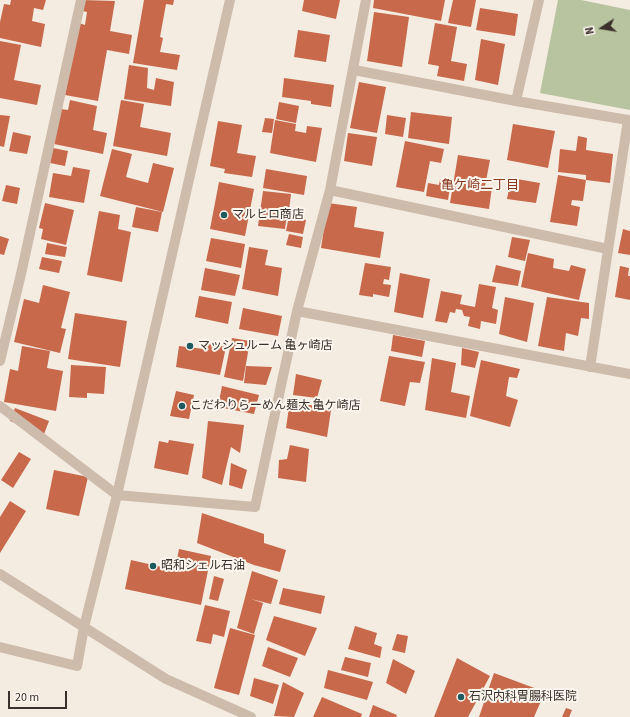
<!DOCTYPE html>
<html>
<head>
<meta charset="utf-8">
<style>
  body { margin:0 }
  #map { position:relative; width:630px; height:717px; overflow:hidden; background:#f4ebe1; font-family:"Source Sans 3",sans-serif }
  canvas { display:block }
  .north { position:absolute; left:582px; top:8px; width:40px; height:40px; -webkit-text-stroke:3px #fbf5ee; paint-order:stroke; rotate:258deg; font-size:11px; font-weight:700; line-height:16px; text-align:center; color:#3b302b }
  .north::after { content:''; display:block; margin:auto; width:14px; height:18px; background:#3b302b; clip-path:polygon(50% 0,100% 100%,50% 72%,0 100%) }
  .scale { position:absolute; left:8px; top:691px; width:59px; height:18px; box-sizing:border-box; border:2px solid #3b302b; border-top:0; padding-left:5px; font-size:12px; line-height:14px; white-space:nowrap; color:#3b302b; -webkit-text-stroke:3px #fbf5ee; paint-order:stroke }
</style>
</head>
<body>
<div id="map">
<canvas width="630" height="717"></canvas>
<div class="north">N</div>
<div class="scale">20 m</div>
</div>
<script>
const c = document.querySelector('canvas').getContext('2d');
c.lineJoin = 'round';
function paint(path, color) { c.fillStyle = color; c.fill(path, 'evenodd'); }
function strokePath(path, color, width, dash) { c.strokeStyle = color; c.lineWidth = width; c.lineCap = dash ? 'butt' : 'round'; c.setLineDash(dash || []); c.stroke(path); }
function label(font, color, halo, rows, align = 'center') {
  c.font = font + ' "Source Sans 3","Noto Sans JP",sans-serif'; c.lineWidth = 4; c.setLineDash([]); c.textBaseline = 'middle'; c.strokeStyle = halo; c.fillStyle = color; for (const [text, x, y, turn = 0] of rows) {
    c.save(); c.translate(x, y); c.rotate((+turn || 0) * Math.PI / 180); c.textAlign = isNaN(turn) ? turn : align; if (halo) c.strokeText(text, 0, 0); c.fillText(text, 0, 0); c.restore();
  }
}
paint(new Path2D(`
  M558 0H581L630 10V110L540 93Z`), '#b8c4a0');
paint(new Path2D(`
  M11 0H46L43 10 34 8 32 21 45 24 41 47 0 38V22L4 4 10 5Z
  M81 0 115 1 110 31 132 35 129 54 107 50 98 101 65 95 79 23 85 25 87 12 79 10Z
  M144 0H174L173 5 166 4 160 37 163 38 160 52 180 55 177 70 133 63Z
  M304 0H340L336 19 302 11Z
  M374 0H445L441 21 373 8Z
  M453 0H476L471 27 448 23Z
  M480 8 518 14 515 36 476 30Z
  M374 12 409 17 402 67 367 61Z
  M435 23 457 27 451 61 467 64 464 81 437 76 439 66 428 64Z
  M298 30 330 35 326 62 294 57Z
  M481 39 505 44 498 85 475 80Z
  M0 41 21 45 14 80 41 85 37 105 0 98Z
  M129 65 148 68 147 88 154 90 156 78 174 82 171 106 124 99Z
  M284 78 334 85 331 107 311 104V101L282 97Z
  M359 82 386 87 377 133 350 128Z
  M70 100 97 106 93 130 107 133 103 154 54 144 61 109 68 110Z
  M121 100 144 104 140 127 171 133 167 156 113 146Z
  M279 102 299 106 296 123 276 119Z
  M411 112 452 117 449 144 408 138Z
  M0 115 10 116 4 147 0 146Z
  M387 115 406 118 403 137 385 134Z
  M265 118 274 119 272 133 262 132Z
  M275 120 296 124 295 131 306 133 307 126 322 128 316 162 270 153Z
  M218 121 242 125 237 153 256 156 252 177 224 173 225 169 210 166Z
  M513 124 555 131 548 168 507 160Z
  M13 132 31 136 27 154 9 151Z
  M348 133 377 137 372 166 344 161Z
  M578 136 587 138 586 150 613 154 610 183 586 180 583 201 572 200 571 205 580 207 577 226 550 222 558 175 586 180V175L558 172 560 149 576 151Z
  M405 141 444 149 441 163 430 161 424 192 396 187Z
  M53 148 68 151 65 166 50 163Z
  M112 149 132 154 126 177 148 183 153 163 174 168 163 212 100 196Z
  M458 155 490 160 485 186 492 187 489 209 450 203Z
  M73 167 90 170 84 203 49 197 53 173 71 176Z
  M266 169 307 176 304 195 263 188Z
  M511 178 540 183 536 203 507 199Z
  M440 179 451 181 448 200 426 196 428 183 439 185Z
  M219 182 254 189 245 236 210 229Z
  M6 185 20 188 17 204 2 201Z
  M263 191 291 194 289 211 281 210V213L287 214 285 229 258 226Z
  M45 203 74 210 66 245 41 239 43 229 39 228Z
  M328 203 357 207 354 227 384 232 380 258 321 248Z
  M136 207 162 212 158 232 132 227Z
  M99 211 120 215 118 229 131 232 122 282 87 275Z
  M289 216 306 220 303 234 286 231Z
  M623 229 630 231V255L618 253Z
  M289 234 303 237 301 248 286 245Z
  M0 236 9 239 4 255 0 254Z
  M512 237 530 240 525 261 508 257Z
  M211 238 245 244 241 268 206 261Z
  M47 243 67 247 65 257 45 254Z
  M249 247 268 250 265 265 282 268 278 296 242 289Z
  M528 253 554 259 553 268 569 271 571 265 586 269 579 300 521 287Z
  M42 257 62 261 59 273 39 269Z
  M365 263 391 267 389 280 384 279 383 284 391 285 389 297 373 294V297L359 295Z
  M496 265 521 271 518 286 492 282Z
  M620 266 629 268 628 276H630V300L615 297Z
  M205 268 240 275 235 296 201 290Z
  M400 273 430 279 423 318 394 312Z
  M479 284 496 287 492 308 498 310 496 324 481 321 480 329 468 326 470 317 464 316 462 310 456 309 455 313 450 312 447 323 435 321 441 291 462 295 460 304 475 307Z
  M43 285 70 292 61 328 66 329 60 353 14 342 24 299 39 303Z
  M199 296 232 302 228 324 195 317Z
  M505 297 534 303 527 342 499 334Z
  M547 297 589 303V319L581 318 578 336 566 333 564 351 538 346Z
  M243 308 282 316 278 336 239 329Z
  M75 313 127 321 120 367 68 359Z
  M393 335 425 341 422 357 391 351Z
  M232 338 250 341 243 381 224 377Z
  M205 343 226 347 220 375 176 367 179 346 204 349Z
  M22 346 50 351 47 368 63 371 56 411 4 402 10 369 18 371Z
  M462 348 479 352 475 368 461 365Z
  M389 356 425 362 420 383 410 382 405 406 380 401Z
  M432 358 456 363 451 392 470 396 466 418 425 410Z
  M481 360 520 369 517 378 509 377 506 396 518 400 510 427 470 416Z
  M71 365 106 367 104 394 87 393V398L69 397Z
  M246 366 272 367 266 385 244 383Z
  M296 374 322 380 317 398 293 395Z
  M222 386 259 395 254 414 218 407Z
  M176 391 194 395 189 419 170 416Z
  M290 400 331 410 327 437 286 428Z
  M15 408 49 421 44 434 10 421Z
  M208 421 244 425 240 453 231 447 222 485 202 478Z
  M169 440 194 444 188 475 154 468 159 441 168 443Z
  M290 445 309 449 306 482 278 478 279 460 287 459Z
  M19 452 31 459 13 488 1 480Z
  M231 463 247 470 242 489 229 485Z
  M54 470 88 477 79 516 46 509Z
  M10 501 26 511 0 553V517Z
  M202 513 264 534V543L286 550 280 572 254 565 197 543Z
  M179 549 211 556 201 605 125 589 131 560 175 570Z
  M252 571 278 580 271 604 251 599 263 603 254 634 237 628Z
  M214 576 224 579 218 601 209 599Z
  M283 588 325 596 321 614 279 604Z
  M205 605 230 611 224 637 213 634 211 644 196 641Z
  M274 616 317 628 305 656 266 640Z
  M355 626 377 633 374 644 382 647 380 658 348 649Z
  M230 628 255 635 239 695 214 688Z
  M397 634 408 636 405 653 392 650Z
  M268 647 298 658 290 677 262 666Z
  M345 657 371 663 368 677 341 670Z
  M457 658 490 676 468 717H434Z
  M393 659 415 671 406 694 386 683Z
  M328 670 373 682 367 700 324 688Z
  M494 673 545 692 534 717H479Z
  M254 678 279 685 273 704 250 696Z
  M283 682 304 693 294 717 274 716Z
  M322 697 362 714 361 717H313Z
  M373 705 397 715 396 717H369Z
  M566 708 572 710 569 717H562Z`), '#c8694b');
strokePath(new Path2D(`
  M354 70 516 101 628 120 590 367
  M516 101 539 0
  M330 190 608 249
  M297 311 630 374
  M0 361 21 274 81 0
  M0 406 117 495 255 507 297 311 330 190 366 0
  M0 574 166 679 251 717
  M0 647 77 666 84 627 117 495 230 0`), '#cdbbac', 10);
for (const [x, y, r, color] of [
  [224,215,4,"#1f5a5e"],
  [190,346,4,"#1f5a5e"],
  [182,406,4,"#1f5a5e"],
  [153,566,4,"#1f5a5e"],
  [461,697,4,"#1f5a5e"]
]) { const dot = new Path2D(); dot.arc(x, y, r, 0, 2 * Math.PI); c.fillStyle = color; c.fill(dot); strokePath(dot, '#fbf5ee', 1.5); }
label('12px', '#3b302b', '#fbf5ee', [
  ["マルヒロ商店",232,215],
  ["マッシュルーム 亀ヶ崎店",198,346],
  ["こだわりらーめん麺太 亀ケ崎店",190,406],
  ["昭和シェル石油",161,566],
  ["石沢内科胃腸科医院",469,697]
], 'left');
label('13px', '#8c3b22', '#fbf5ee', [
  ["亀ケ崎二丁目",480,186]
]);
</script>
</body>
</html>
